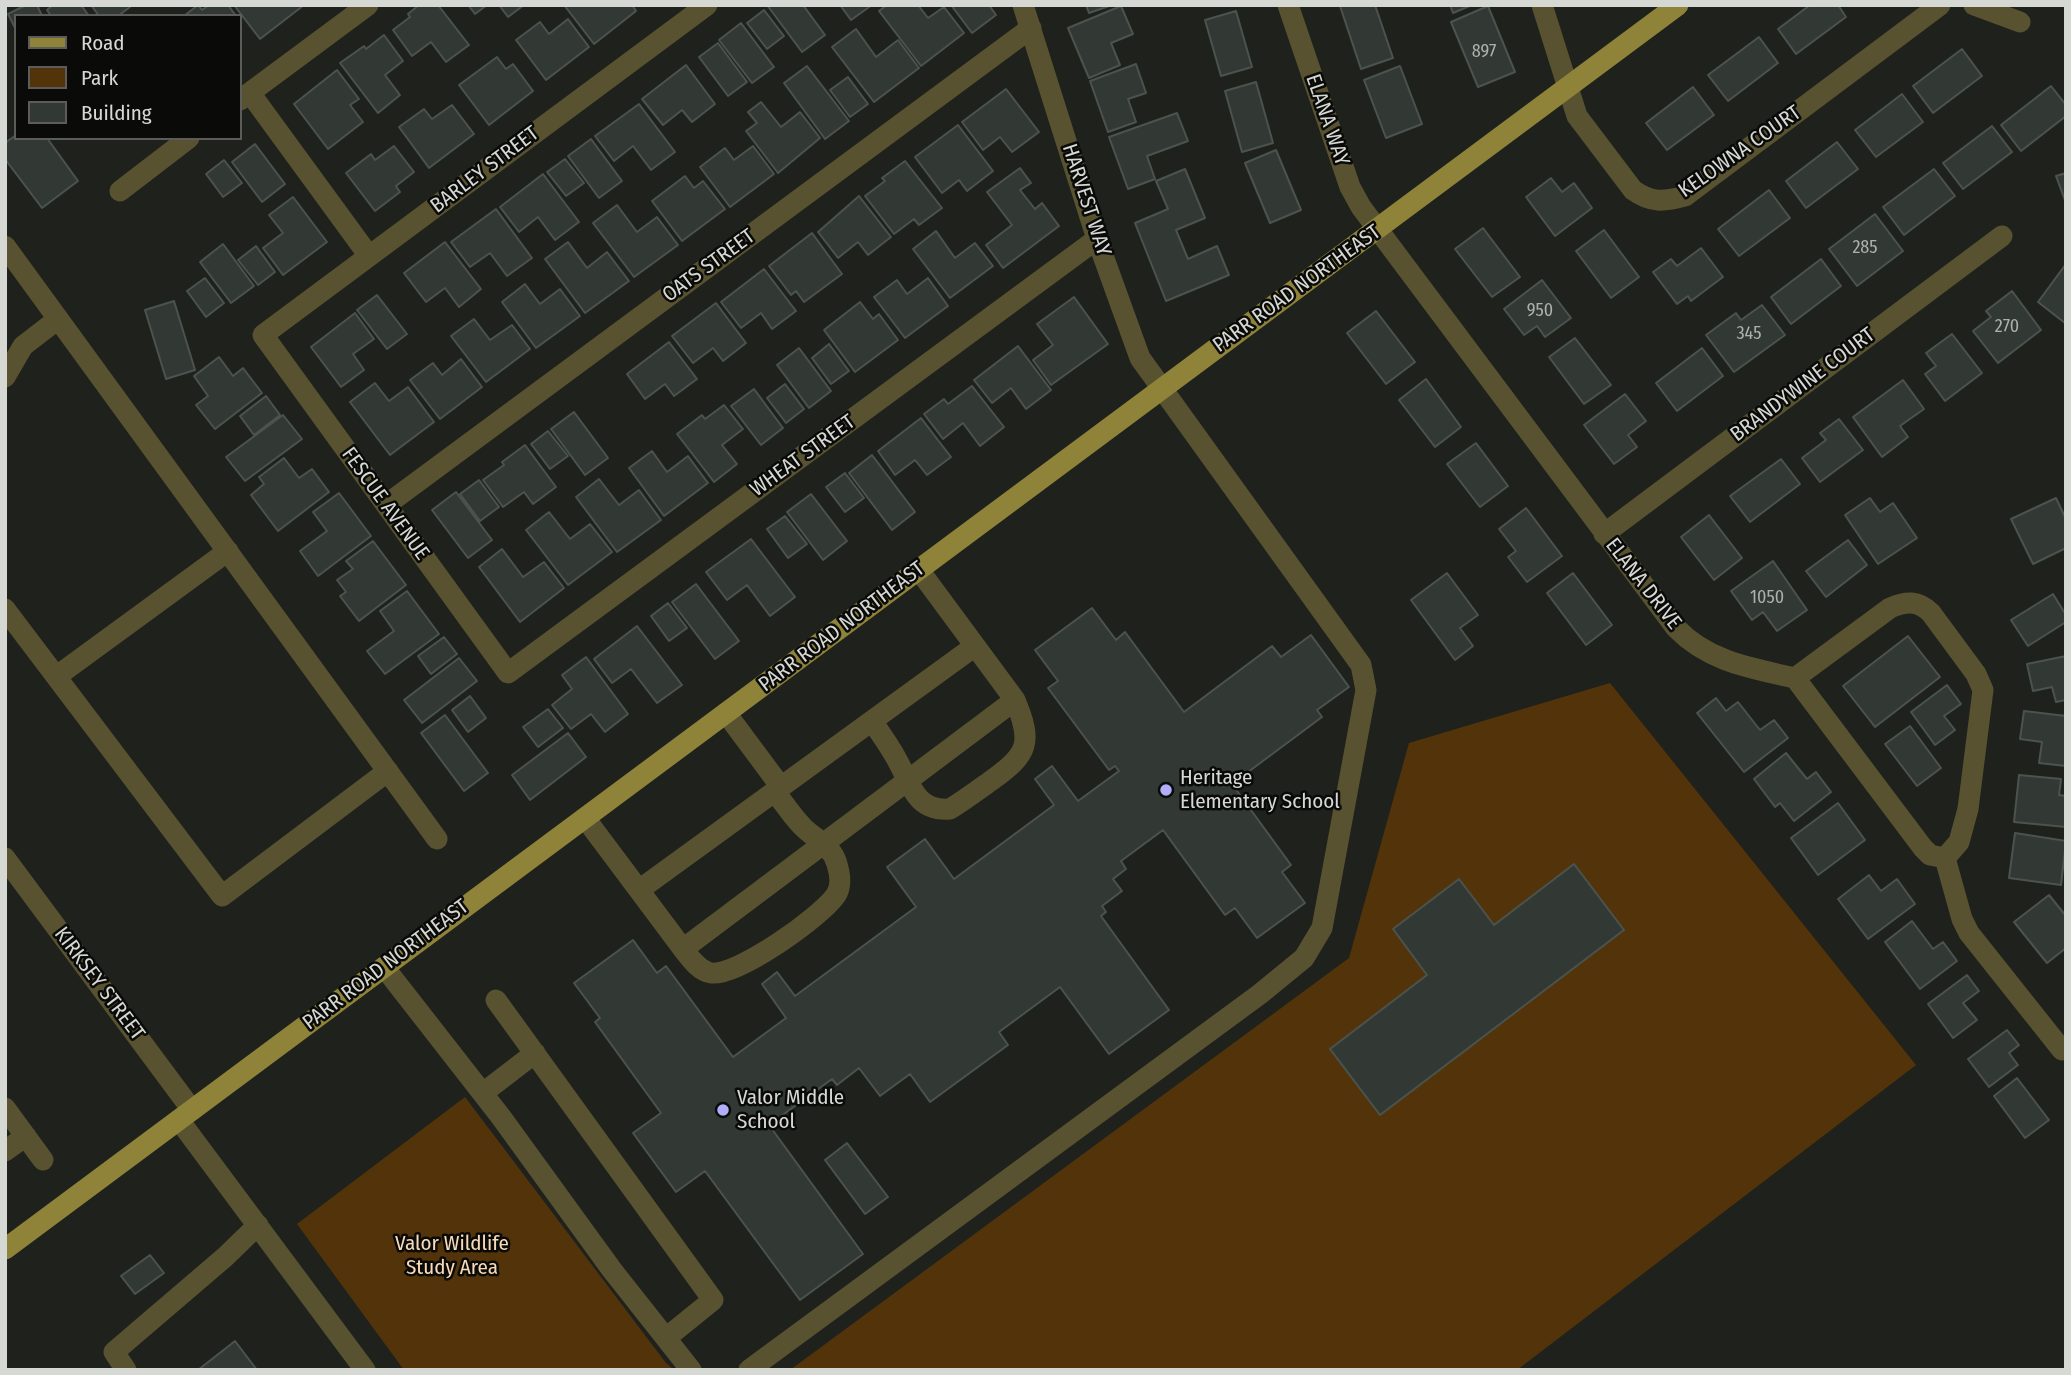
<!DOCTYPE html>
<html>
<head>
<meta charset="utf-8">
<style>
  body { margin:0 }
  #map { position:relative; width:2071px; height:1375px; overflow:hidden; background:#1f221c; font-family:"Fira Sans Condensed",sans-serif }
  canvas { display:block }
  .frame { position:absolute; inset:0; border:7px solid #d6d8d4; pointer-events:none }
  .legend { position:absolute; left:14px; top:14px; width:228px; height:126px; box-sizing:border-box; background:#0a0b09; border:2px solid #5c5d5a; margin:0; padding:9px 12px; list-style:none; font-size:21px; color:#d6d8d4 }
  .legend li { display:flex; align-items:center; gap:14px; height:35px }
  .legend b { width:35px; border:2px solid #5c5d5a }
</style>
</head>
<body>
<div id="map">
<canvas width="2071" height="1375"></canvas>
<div class="frame"></div>
<ul class="legend">
<li><b style="height:9px;background:#8f833a"></b>Road</li>
<li><b style="height:19px;background:#53340a"></b>Park</li>
<li><b style="height:19px;background:#323935"></b>Building</li>
</ul>
</div>
<script>
const c = document.querySelector('canvas').getContext('2d');
c.lineJoin = 'round';
function paint(path, color) { c.fillStyle = color; c.fill(path, 'evenodd'); }
function strokePath(path, color, width, dash) { c.strokeStyle = color; c.lineWidth = width; c.lineCap = dash ? 'butt' : 'round'; c.setLineDash(dash || []); c.stroke(path); }
function label(font, color, halo, rows, align = 'center') {
  c.font = font + ' "Fira Sans Condensed",sans-serif'; c.lineWidth = 5; c.setLineDash([]); c.textBaseline = 'middle'; c.strokeStyle = halo; c.fillStyle = color; for (const [text, x, y, turn = 0] of rows) {
    c.save(); c.translate(x, y); c.rotate((+turn || 0) * Math.PI / 180); c.textAlign = isNaN(turn) ? turn : align; if (halo) c.strokeText(text, 0, 0); c.fillText(text, 0, 0); c.restore();
  }
}
paint(new Path2D(`
  M1610 683 1916 1065 1517 1370H790L1349 958 1409 743Z
  M465 1097 666 1363 674 1370H404L297 1224Z`), '#53340a');
const building = new Path2D(`
  M26 5H37L42 16H16V30L8 14Z
  M53 5H81L89 16H51L47 10Z
  M91 5H129L130 7 118 16H99Z
  M198 5 202 10 209 5H228L236 16H184Z
  M234 5H304L260 39Z
  M419 5H438L469 45 446 62 431 42 412 56 393 30 410 17 408 14Z
  M468 5H487L475 14Z
  M499 5H524L508 17Z
  M564 5H632L636 11 594 44Z
  M767 5H803L825 35 802 52Z
  M840 5H872L851 20Z
  M887 5H918L928 18 944 7 964 33 921 66 879 11Z
  M951 5H989L996 15 972 33Z
  M1086 5H1112L1089 13Z
  M1375 5 1393 58 1361 69 1340 6Z
  M1450 5H1472L1453 13Z
  M1810 5H1838L1846 17 1796 54 1778 29Z
  M1121 6 1133 34 1111 43 1120 65 1089 78 1068 28Z
  M1488 6 1515 72 1478 87 1451 22Z
  M764 10 784 36 767 49 747 23Z
  M1236 11 1252 67 1221 76 1205 20Z
  M568 19 589 47 546 80 516 40 540 22 549 34Z
  M741 23 774 67 752 83 719 40Z
  M856 29 876 57 898 40 919 68 874 102 832 47Z
  M384 35 403 61 385 75 400 95 378 113 340 63 364 46 366 49Z
  M1759 37 1778 63 1728 101 1708 75Z
  M718 43 747 82 728 96 699 57Z
  M1962 49 1982 76 1933 113 1913 86Z
  M497 57 506 69 513 64 533 91 489 125 459 85Z
  M1136 64 1146 93 1128 99 1136 122 1108 132 1090 81Z
  M686 65 715 104 692 122 682 110 663 125 642 99Z
  M807 66 849 121 825 139 784 83Z
  M1400 66 1422 124 1386 138 1364 80Z
  M337 70 359 99 350 105 363 122 328 149 294 104Z
  M848 77 868 104 850 117 830 90Z
  M1256 82 1273 143 1242 152 1225 91Z
  M2051 86 2066 105V116L2021 151 2001 125Z
  M1693 87 1714 115 1667 150 1646 123Z
  M1006 89 1039 132 1012 152 1000 137 983 150 962 122Z
  M1902 94 1923 122 1876 157 1855 130Z
  M761 102 781 127 800 112 820 138 778 173 746 131 757 123 748 112Z
  M639 104 675 152 651 170 633 146 614 161 595 136Z
  M452 105 474 134 429 168 399 127 424 109 432 119Z
  M1177 113 1188 141 1147 156 1155 179 1128 189 1109 137Z
  M958 125 993 171 967 191 959 180 942 193 915 157Z
  M1992 126 2012 152 1963 189 1943 163Z
  M16 135V138H47L78 181 42 208 5 159V143Z
  M591 139 622 181 599 198 568 156Z
  M1837 142 1858 169 1806 208 1786 181Z
  M255 144 285 184 262 202 232 162Z
  M394 146 414 172 396 186 400 192 375 211 346 173 371 154 375 160Z
  M753 146 774 174 730 207 700 167 725 148 734 160Z
  M1276 150 1301 210 1270 223 1245 163Z
  M565 159 584 183 566 196 547 172Z
  M224 160 242 183 223 197 206 174Z
  M905 161 942 208 919 225 914 219 894 234 865 196 885 181 882 178Z
  M1020 168 1031 183 1020 190 1035 209 1042 203 1059 226 1003 268 986 245 1012 225 987 192Z
  M1185 169 1205 218 1176 230 1188 259 1217 246 1229 275 1166 301 1135 223 1168 209 1156 181Z
  M1934 169 1955 196 1904 235 1883 207Z
  M2066 173V203L2056 176Z
  M543 174 579 222 555 240 538 217 519 232 500 207Z
  M685 176 694 188 703 181 725 209 682 241 652 201Z
  M1551 178 1562 192 1574 183 1592 208 1555 236 1526 197Z
  M1769 190 1790 218 1739 256 1718 229Z
  M859 196 891 237 868 255 858 242 838 258 818 232Z
  M293 197 327 242 283 275 263 248 283 233 269 215Z
  M617 205 637 232 657 217 678 245 634 277 593 223Z
  M496 209 532 258 507 276 490 253 470 267 451 242Z
  M1875 214 1903 251 1857 286 1829 249Z
  M1483 228 1520 277 1492 297 1455 249Z
  M1604 230 1639 277 1611 298 1576 251Z
  M936 231 955 258 975 243 993 266 950 298 913 249Z
  M812 233 842 274 804 302 796 291 791 295 769 266Z
  M445 242 481 289 459 307 445 288 426 302 404 273Z
  M568 242 587 268 607 252 629 281 585 313 545 259Z
  M223 244 254 286 231 303 200 262Z
  M256 246 275 272 258 285 238 260Z
  M1701 248 1723 277 1691 301 1688 296 1677 304 1653 272 1671 259 1677 266Z
  M1821 259 1841 286 1791 324 1771 297Z
  M2066 264V321L2065 323 2038 302Z
  M764 269 796 311 772 329 761 313 741 328 721 302Z
  M205 278 224 303 206 317 187 291Z
  M928 278 948 306 905 338 874 297 897 280 907 294Z
  M1542 280 1571 318 1545 337 1537 326 1524 335 1504 309Z
  M525 284 540 304 560 289 580 316 536 348 502 302Z
  M2012 291 2041 330 1998 363 1973 331 1991 317 1986 311Z
  M377 295 407 334 387 349 357 310Z
  M1074 297 1108 344 1051 385 1033 360 1053 345 1037 324Z
  M174 301 195 370 166 379 145 310Z
  M860 302 873 319 879 314 898 340 855 372 824 330Z
  M716 303 746 343 723 361 713 348 693 363 672 336Z
  M1762 305 1785 335 1734 372 1706 335 1736 313 1741 320Z
  M1376 311 1415 362 1386 384 1347 333Z
  M355 313 374 339 353 354 364 370 341 387 311 347Z
  M474 319 490 340 512 325 530 349 486 382 451 336Z
  M1952 334 1982 373 1945 401 1925 374 1936 366 1926 353Z
  M1575 338 1611 385 1584 404 1549 357Z
  M669 342 697 379 674 396 665 384 645 399 627 374Z
  M829 344 849 371 831 384 812 358Z
  M1018 346 1051 390 1026 409 1011 388 992 403 974 380Z
  M799 348 831 391 809 408 777 365Z
  M1702 348 1723 376 1677 411 1656 383Z
  M219 357 233 376 243 368 262 393 215 429 196 405 208 396 194 376Z
  M461 359 482 387 440 419 410 380 433 363 442 375Z
  M1426 379 1461 427 1435 447 1399 400Z
  M1903 380 1924 409 1900 426 1908 437 1882 457 1853 417Z
  M375 383 389 401 408 387 434 422 390 455 350 402Z
  M785 384 804 409 786 423 767 398Z
  M972 386 1004 427 980 446 963 423 943 439 924 414 944 399 948 404Z
  M754 389 783 428 761 445 731 406Z
  M1625 394 1646 421 1628 435 1637 447 1614 464 1584 425Z
  M266 396 280 415 254 435 240 416Z
  M724 405 743 429 722 445 737 464 714 482 677 434 702 415 705 419Z
  M574 412 608 458 585 475 551 429Z
  M283 415 302 439 245 481 226 457Z
  M921 418 951 457 927 475 915 460 895 475 878 451Z
  M1839 419 1863 450 1820 482 1802 458 1826 440 1820 433Z
  M548 431 568 456 550 469 531 444Z
  M1476 443 1508 486 1480 507 1447 464Z
  M525 445 556 487 533 504 524 492 503 507 483 480 504 465 502 462Z
  M652 451 667 472 688 456 708 483 664 516 629 468Z
  M872 455 915 512 892 530 849 473Z
  M284 458 299 478 312 469 329 492 278 531 251 495 264 484 259 477Z
  M1781 459 1800 484 1750 522 1730 496Z
  M845 473 864 498 845 512 826 487Z
  M599 479 619 505 639 490 661 520 617 552 576 497Z
  M479 480 499 507 480 521 460 494Z
  M456 492 492 540 468 558 432 510Z
  M339 493 371 536 318 576 300 551 327 531 313 512Z
  M811 494 847 541 823 560 787 512Z
  M1870 498 1880 512 1893 503 1917 538 1878 564 1845 515Z
  M2056 498 2066 519V548L2033 564 2011 519Z
  M1526 508 1562 556 1527 582 1508 557 1516 551 1499 529Z
  M549 512 570 539 590 524 612 552 568 585 526 530Z
  M1709 515 1742 558 1714 580 1681 537Z
  M785 516 807 544 788 558 767 529Z
  M751 539 795 597 770 616 747 585 727 600 706 572Z
  M1848 540 1867 565 1826 597 1806 571Z
  M373 541 406 585 359 621 340 596 346 592 337 580 353 569 346 561Z
  M502 549 523 577 544 562 564 588 520 622 479 567Z
  M1773 561 1807 610 1777 631 1763 612 1752 620 1731 591Z
  M1447 573 1478 615 1460 628 1473 646 1455 660 1411 600Z
  M1573 573 1612 625 1586 645 1547 593Z
  M696 584 739 641 715 659 672 602Z
  M407 591 439 634 385 674 367 651 394 631 380 611Z
  M2053 594 2066 615V622L2028 646 2011 620Z
  M668 603 687 628 669 641 651 616Z
  M1092 608 1116 640 1125 632 1184 712 1272 646 1281 657 1311 635 1349 687 1317 710 1322 717 1232 784 1291 865 1282 872 1305 903 1257 938 1235 908 1225 915 1163 830 1121 861 1126 869 1113 879 1122 891 1102 906 1106 912 1101 916 1169 1010 1109 1054 1060 987 999 1032 1008 1045 930 1102 910 1074 880 1096 859 1068 837 1085 832 1079 769 1125 863 1254 800 1300 705 1171 676 1192 633 1133 661 1113 595 1022 600 1018 574 983 633 940 657 973 666 966 733 1057 786 1018 762 984 777 972 795 996 916 907 887 867 925 839 954 879 1054 805 1035 779 1052 766 1078 801 1119 771 1115 766 1109 770 1048 688 1058 681 1035 650Z
  M637 626 682 685 657 703 631 669 612 683 594 659Z
  M1908 636 1940 677 1875 727 1843 686Z
  M444 637 457 654 431 674 418 656Z
  M2066 656V700L2056 702 2052 687 2033 691 2027 664Z
  M586 657 628 714 605 732 591 714 571 729 552 705 572 689 562 675Z
  M459 658 477 681 422 723 404 700Z
  M1947 685 1961 704 1944 716 1955 730 1935 745 1911 712Z
  M470 696 486 718 468 732 452 710Z
  M1716 698 1726 711 1738 702 1760 730 1774 720 1788 738 1744 772 1697 713Z
  M548 709 563 728 538 747 523 727Z
  M2024 711 2066 716V766L2039 763 2042 742 2020 739Z
  M445 715 488 773 464 791 421 733Z
  M1910 726 1941 768 1917 786 1885 744Z
  M568 733 586 757 530 800 512 775Z
  M1786 753 1807 779 1816 772 1831 792 1794 821 1780 803 1775 807 1754 779Z
  M2019 775 2061 779 2059 795 2066 796V827L2014 822Z
  M1838 803 1865 840 1818 875 1791 838Z
  M2015 833 2066 841 2061 885 2009 878Z
  M1574 864 1624 930 1380 1115 1330 1049 1427 975 1393 929 1459 879 1494 925Z
  M1869 875 1881 891 1897 879 1915 904 1868 939 1838 899Z
  M2049 895 2066 916V948L2047 963 2014 922Z
  M1912 921 1933 949 1943 942 1957 961 1920 989 1885 942Z
  M1967 975 1979 991 1963 1003 1977 1020 1953 1038 1928 1004Z
  M2007 1030 2019 1045 2009 1053 2018 1065 1989 1087 1968 1059Z
  M2017 1078 2049 1120 2025 1138 1994 1096Z
  M847 1143 888 1197 865 1214 825 1160Z
  M150 1255 164 1273 135 1294 121 1276Z
  M235 1341 257 1370H198Z`);
paint(building, '#323935');
strokePath(building, '#4b534f', 2);
strokePath(new Path2D(`
  M707 5 263 335 508 673 1097 239
  M1288 5 1350 187 1361 207 1676 628C1709 662 1751 668 1795 678L1923 848 1930 855 1945 858 1962 919 1969 933 2062 1050
  M1542 5 1577 116 1633 190C1651 203 1664 202 1685 196L1940 5
  M1974 5 2020 22
  M250 93 369 256
  M240 100 368 5
  M120 191 189 138
  M5 246 437 839
  M5 377 23 346 58 319
  M386 505 1031 28
  M1604 534 2002 236
  M5 609 222 896 388 771
  M57 676 228 551
  M1795 678 1890 608C1906 601 1918 600 1931 613L1976 674 1983 690 1968 809 1959 842 1945 858
  M726 713 781 787
  M872 721C880 733 889 745 896 758 910 782 915 812 950 809 965 800 978 790 992 780 1028 754 1033 743 1015 700
  M585 818 683 949 1015 700 919 570
  M5 858 192 1110
  M639 890 975 646
  M683 949C690 958 699 971 711 973 738 976 821 917 836 895 842 886 840 874 837 864 832 845 814 839 802 826 792 816 784 803 775 792
  M384 967 501 1117 612 1270 691 1370
  M496 1000 713 1300 666 1338
  M483 1093 535 1053
  M5 1108 43 1160
  M179 1120 365 1370
  M5 1151 26 1136
  M126 1370 114 1352 225 1257 258 1225
  M749 1370 1260 994 1304 958 1322 928 1366 690 1361 665 1140 358 1097 239 1023 5`), '#585231', 21);
strokePath(new Path2D(`
  M5 1249 1678 5`), '#8f833a', 21);
for (const [x, y, r, color] of [
  [1166,790,7,"#b0aefa"],
  [723,1110,7,"#b0aefa"]
]) { const dot = new Path2D(); dot.arc(x, y, r, 0, 2 * Math.PI); c.fillStyle = color; c.fill(dot); strokePath(dot, '#0a0b09', 2.5); }
label('18px', '#adb0ac', null, [
  ["897",1484,52],
  ["285",1865,248],
  ["950",1540,311],
  ["270",2007,327],
  ["345",1749,334],
  ["1050",1767,598]
]);
label('21px', '#d6d8d4', '#0a0b09', [
  ["ELANA WAY",1327,120,71],
  ["KELOWNA COURT",1740,152,-35],
  ["BARLEY STREET",485,170,-37],
  ["HARVEST WAY",1086,200,72],
  ["OATS STREET",709,266,-36],
  ["PARR ROAD NORTHEAST",1297,289,-36],
  ["BRANDYWINE COURT",1803,385,-37],
  ["WHEAT STREET",803,456,-36],
  ["FESCUE AVENUE",385,504,54],
  ["ELANA DRIVE",1643,584,52],
  ["PARR ROAD NORTHEAST",842,627,-37],
  ["PARR ROAD NORTHEAST",386,965,-37],
  ["KIRKSEY STREET",99,984,53]
]);
label('21px', '#d6d8d4', '#0a0b09', [
  ["Heritage",1180,778],
  ["Elementary School",1180,802],
  ["Valor Middle",737,1098],
  ["School",737,1122]
], 'left');
label('21px', '#f9dab8', '#0a0b09', [
  ["Valor Wildlife",452,1244],
  ["Study Area",452,1268]
]);
</script>
</body>
</html>
